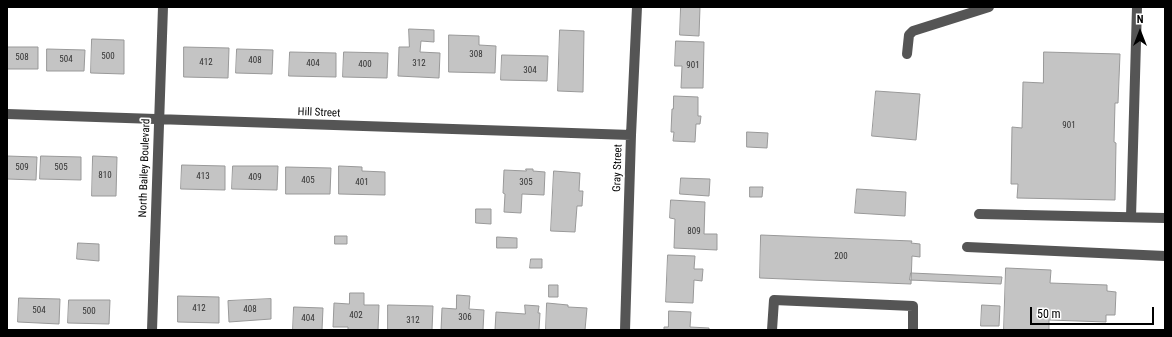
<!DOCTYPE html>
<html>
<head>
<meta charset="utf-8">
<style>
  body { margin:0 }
  #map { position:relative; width:1172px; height:337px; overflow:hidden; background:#fff; font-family:"Roboto Condensed",sans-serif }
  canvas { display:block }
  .frame { position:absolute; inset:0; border:8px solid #000; pointer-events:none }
  .north { position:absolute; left:1120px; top:12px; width:40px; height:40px; -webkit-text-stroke:3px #fff; paint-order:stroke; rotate:0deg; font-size:11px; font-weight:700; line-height:16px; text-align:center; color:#000 }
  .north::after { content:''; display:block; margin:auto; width:14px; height:18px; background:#000; clip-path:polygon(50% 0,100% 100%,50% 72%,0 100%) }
  .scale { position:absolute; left:1030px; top:307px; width:124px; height:18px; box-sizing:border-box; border:2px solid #000; border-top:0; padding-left:5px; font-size:12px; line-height:14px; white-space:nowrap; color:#000; -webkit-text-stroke:3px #fff; paint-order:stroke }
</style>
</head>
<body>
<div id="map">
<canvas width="1172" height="337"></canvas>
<div class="frame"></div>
<div class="north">N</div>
<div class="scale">50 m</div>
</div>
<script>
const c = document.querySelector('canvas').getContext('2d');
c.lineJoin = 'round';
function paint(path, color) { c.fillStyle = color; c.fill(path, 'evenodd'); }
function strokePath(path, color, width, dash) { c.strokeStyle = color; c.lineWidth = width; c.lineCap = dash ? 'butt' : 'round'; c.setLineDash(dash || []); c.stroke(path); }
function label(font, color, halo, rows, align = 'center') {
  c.font = font + ' "Roboto Condensed",sans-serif'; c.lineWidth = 3.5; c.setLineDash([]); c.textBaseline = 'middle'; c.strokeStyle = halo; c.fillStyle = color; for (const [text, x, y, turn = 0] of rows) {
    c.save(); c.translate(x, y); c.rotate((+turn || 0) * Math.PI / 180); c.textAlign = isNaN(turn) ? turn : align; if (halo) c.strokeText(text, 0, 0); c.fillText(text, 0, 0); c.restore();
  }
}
const building = new Path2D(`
  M681 7H700L699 36 680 35Z
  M409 29 434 30V42L421 41 420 52 440 53 439 78 398 76 399 47H409Z
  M560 30 584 31 583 92 558 91Z
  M449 35 479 36V45L496 46 495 73 449 72Z
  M92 39 124 40V74L91 73Z
  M676 41 704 42 703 88H681L682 66H675Z
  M7 47H38V69H7Z
  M184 47 229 48 228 78 184 77Z
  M47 49 85 50 84 71H47Z
  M237 49 273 50 272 74 236 73Z
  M290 52 336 53V77L289 76Z
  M344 52 388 53 387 78 343 77Z
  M1044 52 1120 54 1118 103H1115L1114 142 1116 143 1115 200 1017 198 1018 184H1011L1012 127 1022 128 1023 82 1043 83Z
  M502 55 548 56 547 81 501 80Z
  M876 91 920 94 916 140 872 136Z
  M674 96 698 97V116H701L700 124H696L695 142 673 141 674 132H671L672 109H673Z
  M747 132 768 133 767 148 747 147Z
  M7 156 37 157 36 180 7 179Z
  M41 156 81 157V180L40 179Z
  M93 156 117 157 116 196H92Z
  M182 165 225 166V190L181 189Z
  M233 166H278L277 190 232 189Z
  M339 166 362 167V171L385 172V195L339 194Z
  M286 167 331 168 330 194H286Z
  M526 169H533V171L545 172 544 195 522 194 521 213 504 212 505 194 503 193 504 170 526 171Z
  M554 171 580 173 579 191H583L582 206H577L575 232 551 231Z
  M681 178 710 179 709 196 680 194Z
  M750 187H763L762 197H750Z
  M857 189 906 192 905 216 855 213Z
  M671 200 705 202 704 234H717V250L674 248 675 219 670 218Z
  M476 209H491V224L476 223Z
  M761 235 912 241 911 243 920 244V257L912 256 911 284 760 278Z
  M335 236H347V244H335Z
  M497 237 517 238V248H497Z
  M78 243 99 244V261L77 259Z
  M668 255 695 256 694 269H703L702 281 694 280 693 303 666 302Z
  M531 259H542V268H530Z
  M1006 268 1051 270 1050 283 1107 285V291L1116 292 1115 315H1106V322L1049 320V330H1004Z
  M911 273 1002 277 1001 284 910 280Z
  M549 285H558V297H549Z
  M350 293H364V305H379L378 330H348V327H333L334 303 349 304Z
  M457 295 470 296 469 309 484 310 483 330H441L442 308 456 309Z
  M178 296 219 297V323L178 322Z
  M19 298 60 299 59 324 18 322Z
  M271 299V319L229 322 228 301Z
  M69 300H110L109 324 68 323Z
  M547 303 568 305V307L587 308 585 330H546Z
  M388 305 433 306 432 330H388Z
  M525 305 539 306 538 313H540L539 330H495L496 312 525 314Z
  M982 305 1000 306 999 326H981Z
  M294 307 323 308 322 330H293Z
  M669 311 691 312 690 327 709 328V330H664V327H668Z`);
paint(building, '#c4c4c4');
strokePath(building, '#999', 1);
strokePath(new Path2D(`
  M907 54 909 35 913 31 989 7
  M7 114 631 135
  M979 214 1165 218
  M1131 217 1137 7
  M967 247 1165 256
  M152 330 163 7
  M625 330 631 135 637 7
  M772 330 774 300 913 306V330`), '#555', 10);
label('9px', '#313131', null, [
  ["308",476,55],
  ["500",108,57],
  ["508",22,58],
  ["504",66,60],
  ["408",255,61],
  ["412",206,63],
  ["404",313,64],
  ["312",419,64],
  ["400",365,65],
  ["901",693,66],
  ["304",530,71],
  ["901",1069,126],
  ["509",22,168],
  ["505",61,168],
  ["810",105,176],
  ["413",203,177],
  ["409",255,178],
  ["405",308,181],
  ["401",362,183],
  ["305",526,183],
  ["809",694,232],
  ["200",841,257],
  ["412",199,309],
  ["408",250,310],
  ["504",39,311],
  ["500",89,312],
  ["402",356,316],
  ["306",465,318],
  ["404",308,319],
  ["312",413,321]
]);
label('11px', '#000', '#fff', [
  ["Hill Street",319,113,2],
  ["North Bailey Boulevard",145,168,-88],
  ["Gray Street",618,168,-88]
]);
</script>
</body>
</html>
